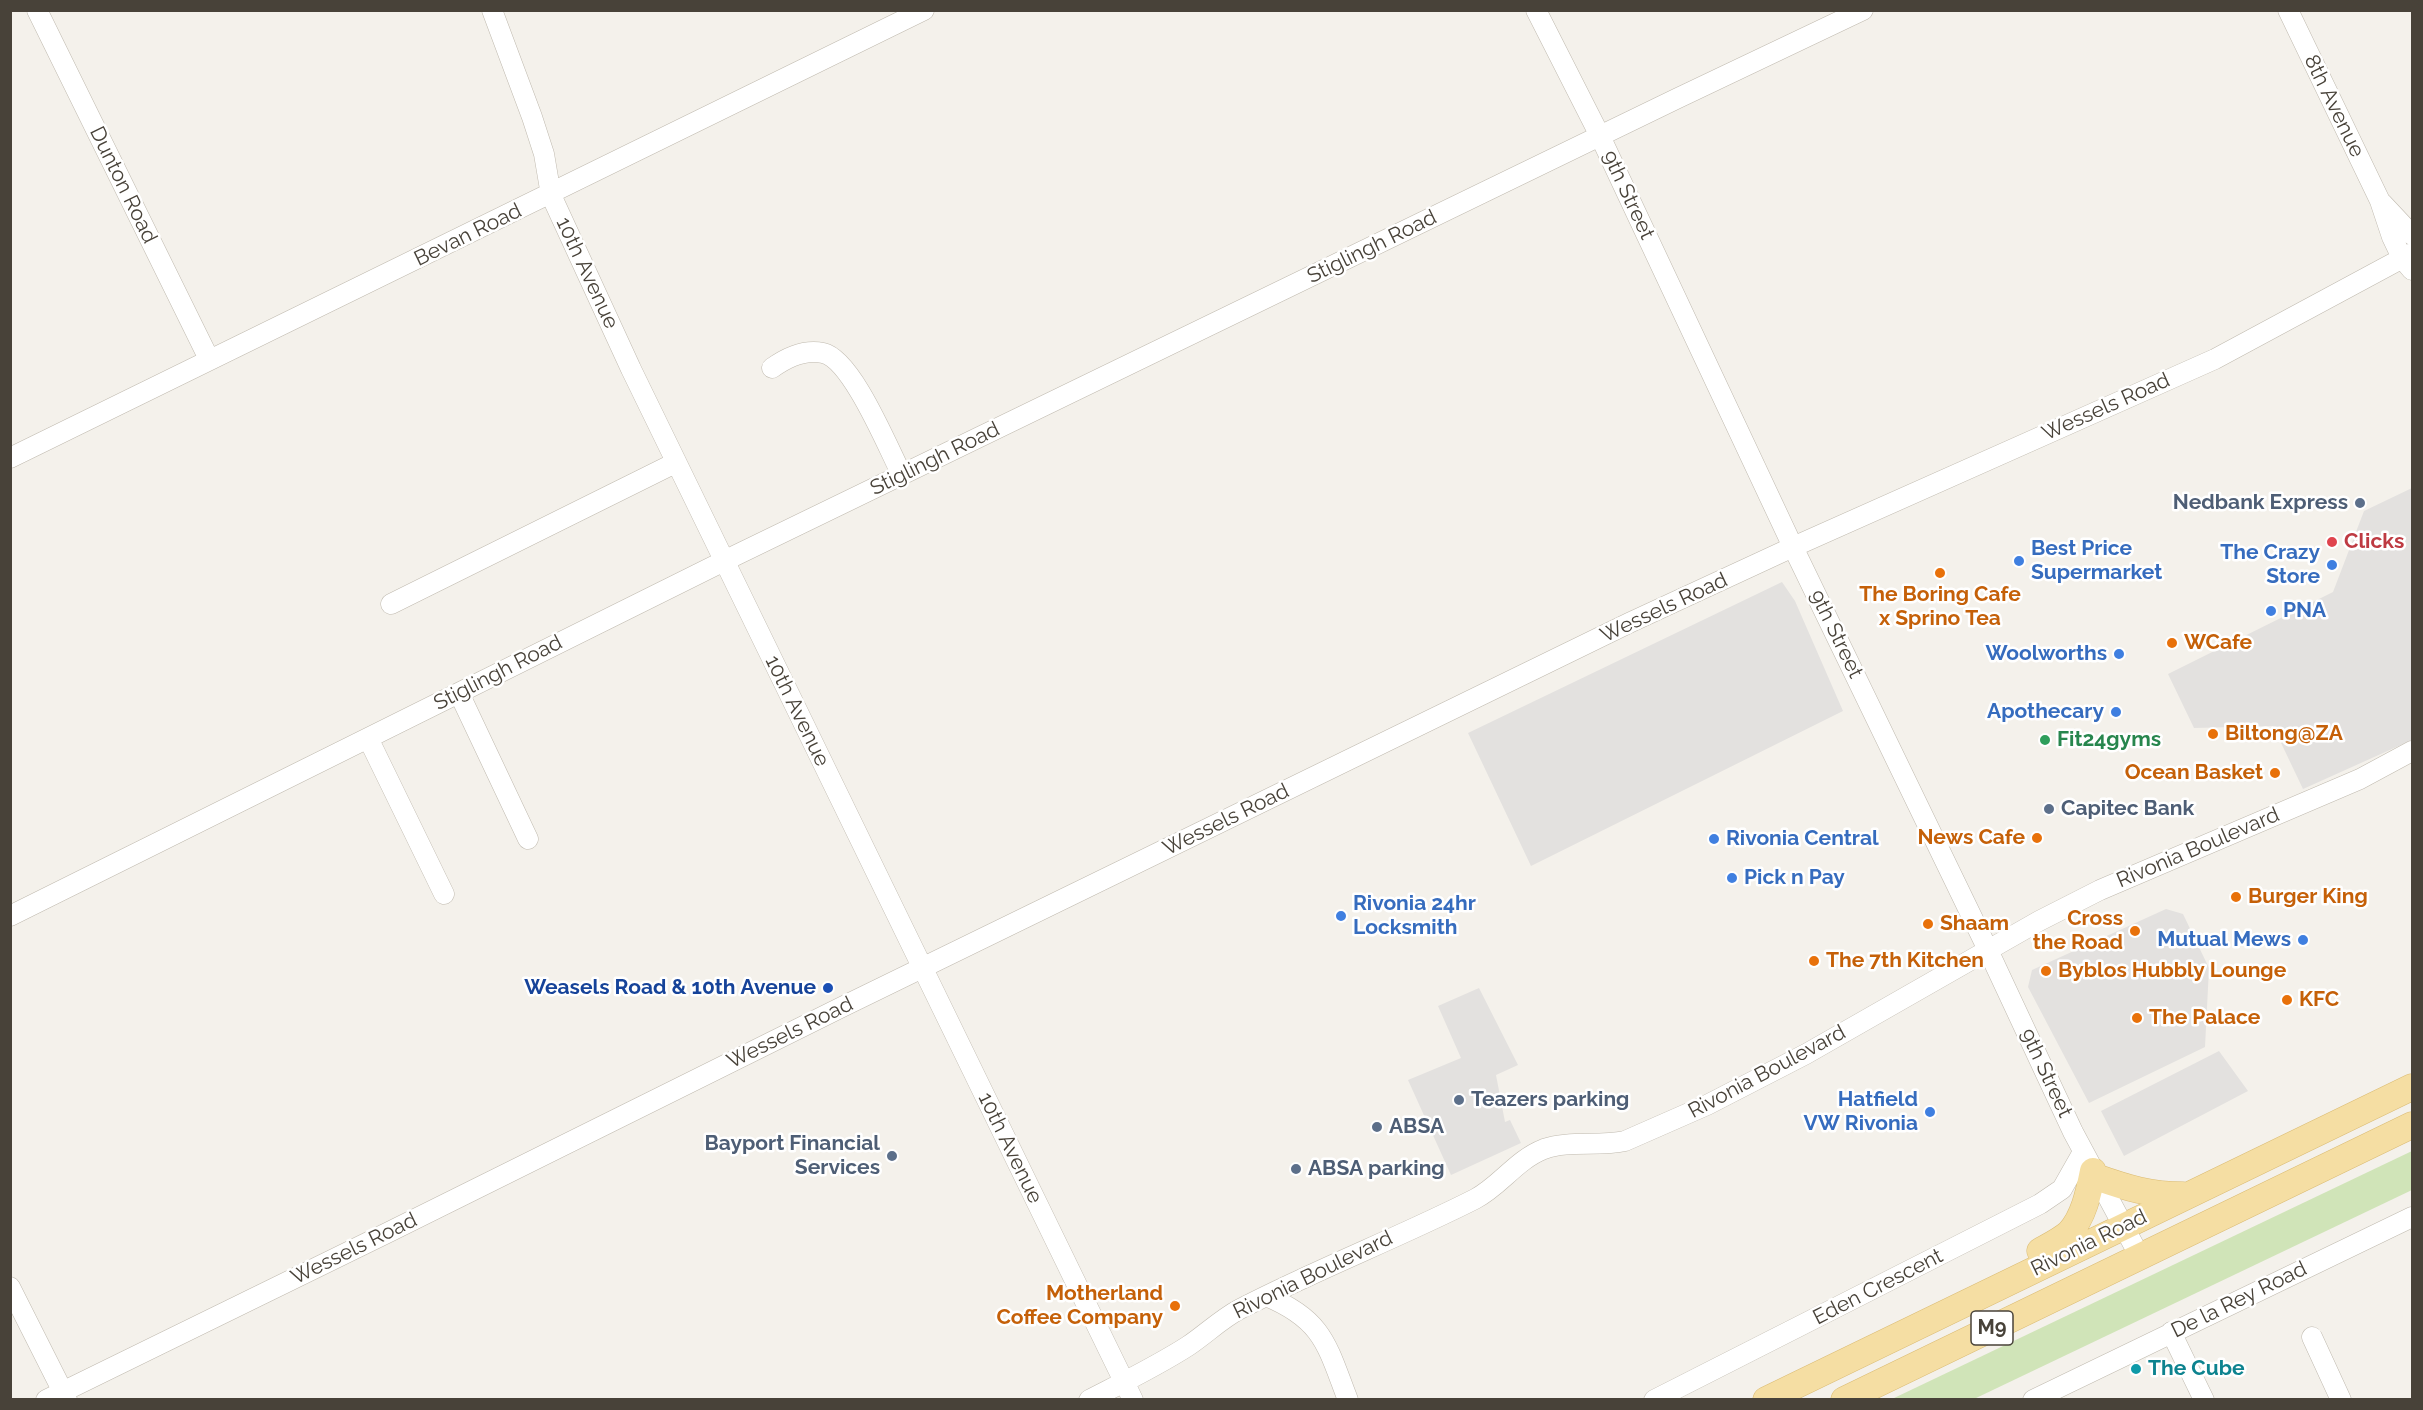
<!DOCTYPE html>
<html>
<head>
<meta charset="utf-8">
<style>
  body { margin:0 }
  #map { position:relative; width:2423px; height:1410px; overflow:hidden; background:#f4f1eb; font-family:Raleway,sans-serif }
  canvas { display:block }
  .frame { position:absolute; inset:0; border:12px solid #484239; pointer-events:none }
</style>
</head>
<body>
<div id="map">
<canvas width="2423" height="1410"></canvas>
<div class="frame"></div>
</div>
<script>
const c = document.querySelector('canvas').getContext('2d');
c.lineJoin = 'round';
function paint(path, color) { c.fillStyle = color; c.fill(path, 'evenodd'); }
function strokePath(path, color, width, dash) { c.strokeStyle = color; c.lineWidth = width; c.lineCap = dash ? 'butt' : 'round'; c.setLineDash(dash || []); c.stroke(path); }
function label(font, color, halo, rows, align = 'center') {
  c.font = font + ' Raleway,sans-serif'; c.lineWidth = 5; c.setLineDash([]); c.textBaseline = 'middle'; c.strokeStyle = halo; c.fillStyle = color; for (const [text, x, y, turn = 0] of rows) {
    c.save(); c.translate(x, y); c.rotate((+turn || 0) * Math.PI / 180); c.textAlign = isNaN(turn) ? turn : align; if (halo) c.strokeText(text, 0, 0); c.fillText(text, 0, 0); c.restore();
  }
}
paint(new Path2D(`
  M2412 1151V1190L1974 1399H1892Z`), '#d0e4b8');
paint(new Path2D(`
  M2412 488V740L2303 789 2273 726 2194 728 2168 674 2333 592 2364 511Z
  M1782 582 1795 601 1843 711 1531 866 1468 733Z
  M2166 909 2183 914 2209 968 2205 1047 2089 1103 2028 987 2032 970Z
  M1479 988 1518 1065 1496 1075 1505 1122 1510 1120 1521 1143 1451 1175 1408 1080 1461 1058 1438 1006Z
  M2219 1051 2248 1091 2124 1156 2101 1111Z`), '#e3e1df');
const minor = new Path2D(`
  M37 10 209 359
  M492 10 532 117 544 154 551 195 631 369 1133 1400
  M1536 10 1600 136 1793 547 1988 950 2073 1132 2140 1257
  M2288 10 2380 201 2392 237 2402 258 2412 270
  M2382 203 2412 235
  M772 368C786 358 805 349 823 353 852 359 888 448 902 475
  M10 458 924 10
  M391 604 675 463
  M459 693 528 839
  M368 738 444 894
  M10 916 724 561 1676 99 1863 10
  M10 1287 67 1400
  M1266 1296C1324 1320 1327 1346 1348 1400
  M2171 1332 2204 1400
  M2312 1337 2341 1400
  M46 1400 391 1231 844 1006 1629 623 1793 547 2215 359 2412 253
  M1089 1400C1122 1383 1157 1366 1188 1346 1206 1334 1221 1319 1240 1309 1317 1269 1398 1238 1475 1199 1500 1186 1516 1160 1544 1149 1569 1140 1599 1147 1625 1141L1707 1105 1806 1054 2039 921 2100 890 2360 779 2412 751
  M1654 1400 2040 1204 2062 1189 2083 1152
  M2033 1400 2412 1217`);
const major = new Path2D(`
  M2096 1177C2127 1188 2150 1195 2183 1195
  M2040 1251C2049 1246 2061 1240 2069 1233 2084 1217 2089 1191 2093 1171
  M1766 1400 2412 1087
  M1844 1400 2412 1125`);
strokePath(minor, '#bfb9ae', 21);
strokePath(major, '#dabb73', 27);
strokePath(minor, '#fff', 20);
strokePath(major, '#f5dea3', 26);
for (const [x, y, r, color] of [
  [2360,503,6,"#5c6f8a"],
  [2332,542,6,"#e0444e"],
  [2019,561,6,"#3f7fe0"],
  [2332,565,6,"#3f7fe0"],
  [1940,573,6,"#e8710a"],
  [2271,611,6,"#3f7fe0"],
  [2172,643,6,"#e8710a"],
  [2119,654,6,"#3f7fe0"],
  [2116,712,6,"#3f7fe0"],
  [2213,734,6,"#e8710a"],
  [2045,740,6,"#2e9e5b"],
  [2275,773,6,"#e8710a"],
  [2049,809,6,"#5c6f8a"],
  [2037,838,6,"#e8710a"],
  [1714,839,6,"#3f7fe0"],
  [1732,878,6,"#3f7fe0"],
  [2236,897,6,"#e8710a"],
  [1341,916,6,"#3f7fe0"],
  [1928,924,6,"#e8710a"],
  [2135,931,6,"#e8710a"],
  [2303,940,6,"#3f7fe0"],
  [1814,961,6,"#e8710a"],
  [2046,971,6,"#e8710a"],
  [828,988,6,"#1a4fb4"],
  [2287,1000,6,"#e8710a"],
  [2137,1018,6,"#e8710a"],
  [1459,1100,6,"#5c6f8a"],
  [1930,1112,6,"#3f7fe0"],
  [1377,1127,6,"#5c6f8a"],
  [892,1156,6,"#5c6f8a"],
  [1296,1169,6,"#5c6f8a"],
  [1175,1306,6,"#e8710a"],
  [2136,1369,6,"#0f9aa8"]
]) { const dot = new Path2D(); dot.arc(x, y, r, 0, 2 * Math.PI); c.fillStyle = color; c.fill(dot); strokePath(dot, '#fff', 2); }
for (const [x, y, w] of [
  [1992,1328,42]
]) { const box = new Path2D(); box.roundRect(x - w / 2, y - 17, w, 34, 4.5); c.fillStyle = '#fff'; c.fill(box); strokePath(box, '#484239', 1.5); }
label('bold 20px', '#484239', null, [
  ["M9",1992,1328]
]);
label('21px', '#484239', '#fff', [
  ["8th Avenue",2334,106,64],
  ["Dunton Road",123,185,64],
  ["9th Street",1628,195,65],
  ["Bevan Road",468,235,-26],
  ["Stiglingh Road",1372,247,-26],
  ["10th Avenue",587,273,65],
  ["Wessels Road",2106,407,-24],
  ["Stiglingh Road",935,459,-26],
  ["Wessels Road",1664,608,-25],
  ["9th Street",1836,634,64],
  ["Stiglingh Road",498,673,-27],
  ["10th Avenue",797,711,64],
  ["Wessels Road",1226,820,-26],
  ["Rivonia Boulevard",2198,848,-23],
  ["Wessels Road",790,1033,-26],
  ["Rivonia Boulevard",1767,1072,-28],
  ["9th Street",2046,1073,65],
  ["10th Avenue",1010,1148,64],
  ["Rivonia Road",2089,1243,-26],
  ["Wessels Road",354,1249,-26],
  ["Rivonia Boulevard",1313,1275,-26],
  ["Eden Crescent",1878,1287,-27],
  ["De la Rey Road",2239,1300,-26]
]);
label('bold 21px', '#4e5e75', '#fff', [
  ["Nedbank Express",2348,503,"right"],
  ["Capitec Bank",2061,809],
  ["Teazers parking",1471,1100],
  ["ABSA",1389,1127],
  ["Bayport Financial",880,1144,"right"],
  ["Services",880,1168,"right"],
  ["ABSA parking",1308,1169]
], 'left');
label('bold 21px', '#be3a42', '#fff', [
  ["Clicks",2344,542]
], 'left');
label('bold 21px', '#366cbe', '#fff', [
  ["Best Price",2031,549],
  ["Supermarket",2031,573],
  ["The Crazy",2320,553,"right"],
  ["Store",2320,577,"right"],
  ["PNA",2283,611],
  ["Woolworths",2107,654,"right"],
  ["Apothecary",2104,712,"right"],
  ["Rivonia Central",1726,839],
  ["Pick n Pay",1744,878],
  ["Rivonia 24hr",1353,904],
  ["Locksmith",1353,928],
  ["Mutual Mews",2291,940,"right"],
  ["Hatfield",1918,1100,"right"],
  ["VW Rivonia",1918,1124,"right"]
], 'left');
label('bold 21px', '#c56008', '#fff', [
  ["The Boring Cafe",1940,595,"center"],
  ["x Sprino Tea",1940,619,"center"],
  ["WCafe",2184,643],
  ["Biltong@ZA",2225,734],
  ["Ocean Basket",2263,773,"right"],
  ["News Cafe",2025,838,"right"],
  ["Burger King",2248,897],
  ["Cross",2123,919,"right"],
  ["the Road",2123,943,"right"],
  ["Shaam",1940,924],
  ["The 7th Kitchen",1826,961],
  ["Byblos Hubbly Lounge",2058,971],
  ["KFC",2299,1000],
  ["The Palace",2149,1018],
  ["Motherland",1163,1294,"right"],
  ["Coffee Company",1163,1318,"right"]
], 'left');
label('bold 21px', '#27864d', '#fff', [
  ["Fit24gyms",2057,740]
], 'left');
label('bold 21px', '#164399', '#fff', [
  ["Weasels Road & 10th Avenue",816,988]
], 'right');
label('bold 21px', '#0d838f', '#fff', [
  ["The Cube",2148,1369]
], 'left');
</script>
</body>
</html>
